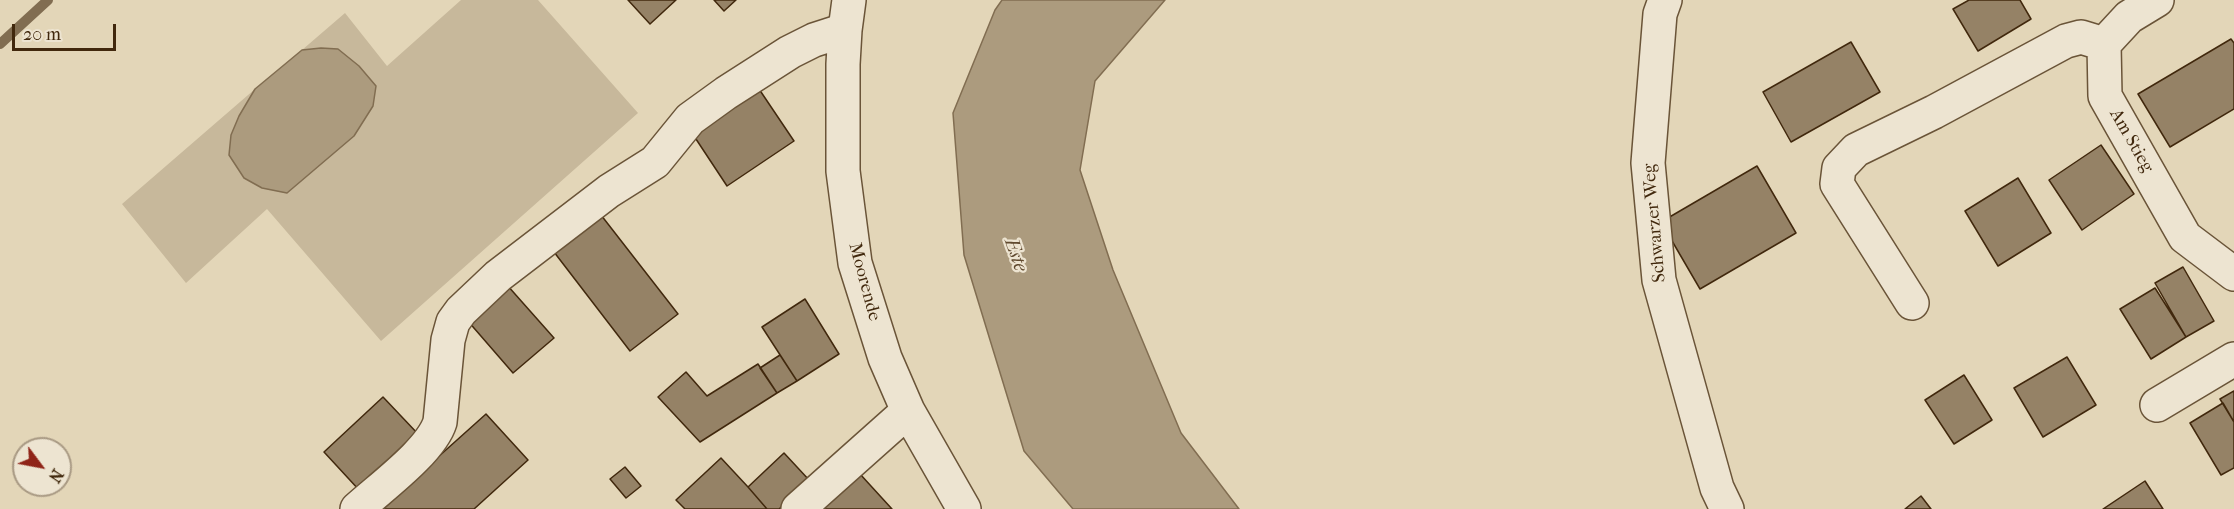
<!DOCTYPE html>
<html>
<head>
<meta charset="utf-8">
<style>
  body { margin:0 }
  #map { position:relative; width:2234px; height:509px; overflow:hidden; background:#e3d6b8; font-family:"IM FELL French Canon",serif }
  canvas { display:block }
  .north { position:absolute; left:12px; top:437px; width:60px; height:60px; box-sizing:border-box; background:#ede4d1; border:2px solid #a89983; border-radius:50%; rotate:122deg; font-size:16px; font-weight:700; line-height:24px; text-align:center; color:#41280d }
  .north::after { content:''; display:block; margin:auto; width:21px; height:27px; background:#8f2418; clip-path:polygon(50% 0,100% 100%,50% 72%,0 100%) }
  .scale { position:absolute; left:12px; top:24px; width:104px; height:27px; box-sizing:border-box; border:3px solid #41280d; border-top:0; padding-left:8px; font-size:18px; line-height:21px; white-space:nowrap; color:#41280d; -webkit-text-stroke:4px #ede4d1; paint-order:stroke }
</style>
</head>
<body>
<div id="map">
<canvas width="2234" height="509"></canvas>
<div class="north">N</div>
<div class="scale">20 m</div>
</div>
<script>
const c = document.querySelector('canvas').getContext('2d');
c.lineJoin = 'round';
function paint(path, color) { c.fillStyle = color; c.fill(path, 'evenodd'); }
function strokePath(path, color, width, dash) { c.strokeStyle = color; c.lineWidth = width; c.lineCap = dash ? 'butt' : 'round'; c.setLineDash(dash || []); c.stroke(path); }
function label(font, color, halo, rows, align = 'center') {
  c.font = font + ' "IM FELL French Canon",serif'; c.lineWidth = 4.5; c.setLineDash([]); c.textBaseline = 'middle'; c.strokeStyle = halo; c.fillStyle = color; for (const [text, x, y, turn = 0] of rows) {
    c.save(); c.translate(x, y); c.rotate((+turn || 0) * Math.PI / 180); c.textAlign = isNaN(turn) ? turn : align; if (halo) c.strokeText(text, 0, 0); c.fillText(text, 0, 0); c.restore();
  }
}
paint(new Path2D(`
  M461 0H538L638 113 381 341 267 209 186 283 122 204 255 89 239 116 338 49 302 50 345 13 387 66Z`), '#c7b89b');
const water = new Path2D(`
  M1002 0H1165L1095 81 1080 170 1113 270 1181 433 1239 509H1073L1024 451 964 255 953 113 995 10Z
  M321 48 338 49 359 66 376 86 373 106 354 136 287 193 262 188 244 178 229 155 231 135 239 116 255 89 302 50Z`);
paint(water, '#ac9b7e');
strokePath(water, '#816d51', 1.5);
strokePath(new Path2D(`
  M0 44 48 0`), '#816d51', 10);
const building = new Path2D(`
  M628 0H676L650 24Z
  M714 0H736L724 11Z
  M1969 0H2020L2031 19 1978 51 1953 9Z
  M2231 39 2234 43V109L2170 147 2138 94Z
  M1851 42 1880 92 1791 142 1763 92Z
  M759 89 794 141 727 186 692 133Z
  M2101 145 2134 194 2082 230 2049 180Z
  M1757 166 1796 233 1700 289 1661 222Z
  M2018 178 2051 233 1998 266 1965 211Z
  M601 215 678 314 630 351 554 252Z
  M2183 267 2214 321 2186 337 2155 283Z
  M507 285 554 338 513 373 467 320Z
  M2155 288 2186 337 2151 359 2120 309Z
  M805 299 839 354 797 381 762 327Z
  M780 355 797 381 777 393 760 368Z
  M2067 357 2096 405 2043 437 2014 388Z
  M758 364 777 393 700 442 658 397 686 372 707 396Z
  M1964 375 1992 420 1954 444 1925 400Z
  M2234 391V422L2220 399Z
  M383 397 419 435 360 491 324 452Z
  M2223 403 2234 422V468L2221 475 2190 423Z
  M486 414 528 460 474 509H380Z
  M784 453 810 481 779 509H767L748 487Z
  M721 458 748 487 767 509H685L676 500Z
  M625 467 641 486 626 498 610 479Z
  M860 474 892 509H821Z
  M2145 481 2163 509H2103Z
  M1921 496 1931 509H1905Z`);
paint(building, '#958266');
strokePath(building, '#41280d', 1.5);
const minor = new Path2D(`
  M849 0 845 30 843 64V171L855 263 885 358 908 411 964 509
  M1665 0 1660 14 1648 163 1659 280 1717 488 1727 509
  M2157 0 2129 17 2104 44 2105 96 2185 237 2234 274
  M1912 303 1837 184 1839 168 1856 150 1934 112 2066 41 2081 37 2104 44
  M2157 405 2234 359
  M357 509C381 487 431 451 440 422L448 340 453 322 461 311 498 276 609 191 655 162 690 119 726 93 790 52 814 40 845 30
  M798 509 908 411`);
strokePath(minor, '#6a5438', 36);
strokePath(minor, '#ede4d1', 33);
label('18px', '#41280d', '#ede4d1', [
  ["Am Stieg",2131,141,60],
  ["Schwarzer Weg",1655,223,-95],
  ["Moorende",864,282,75]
]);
label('italic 20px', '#614a2f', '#ede4d1', [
  ["Este",1015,255,71]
]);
</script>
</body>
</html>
